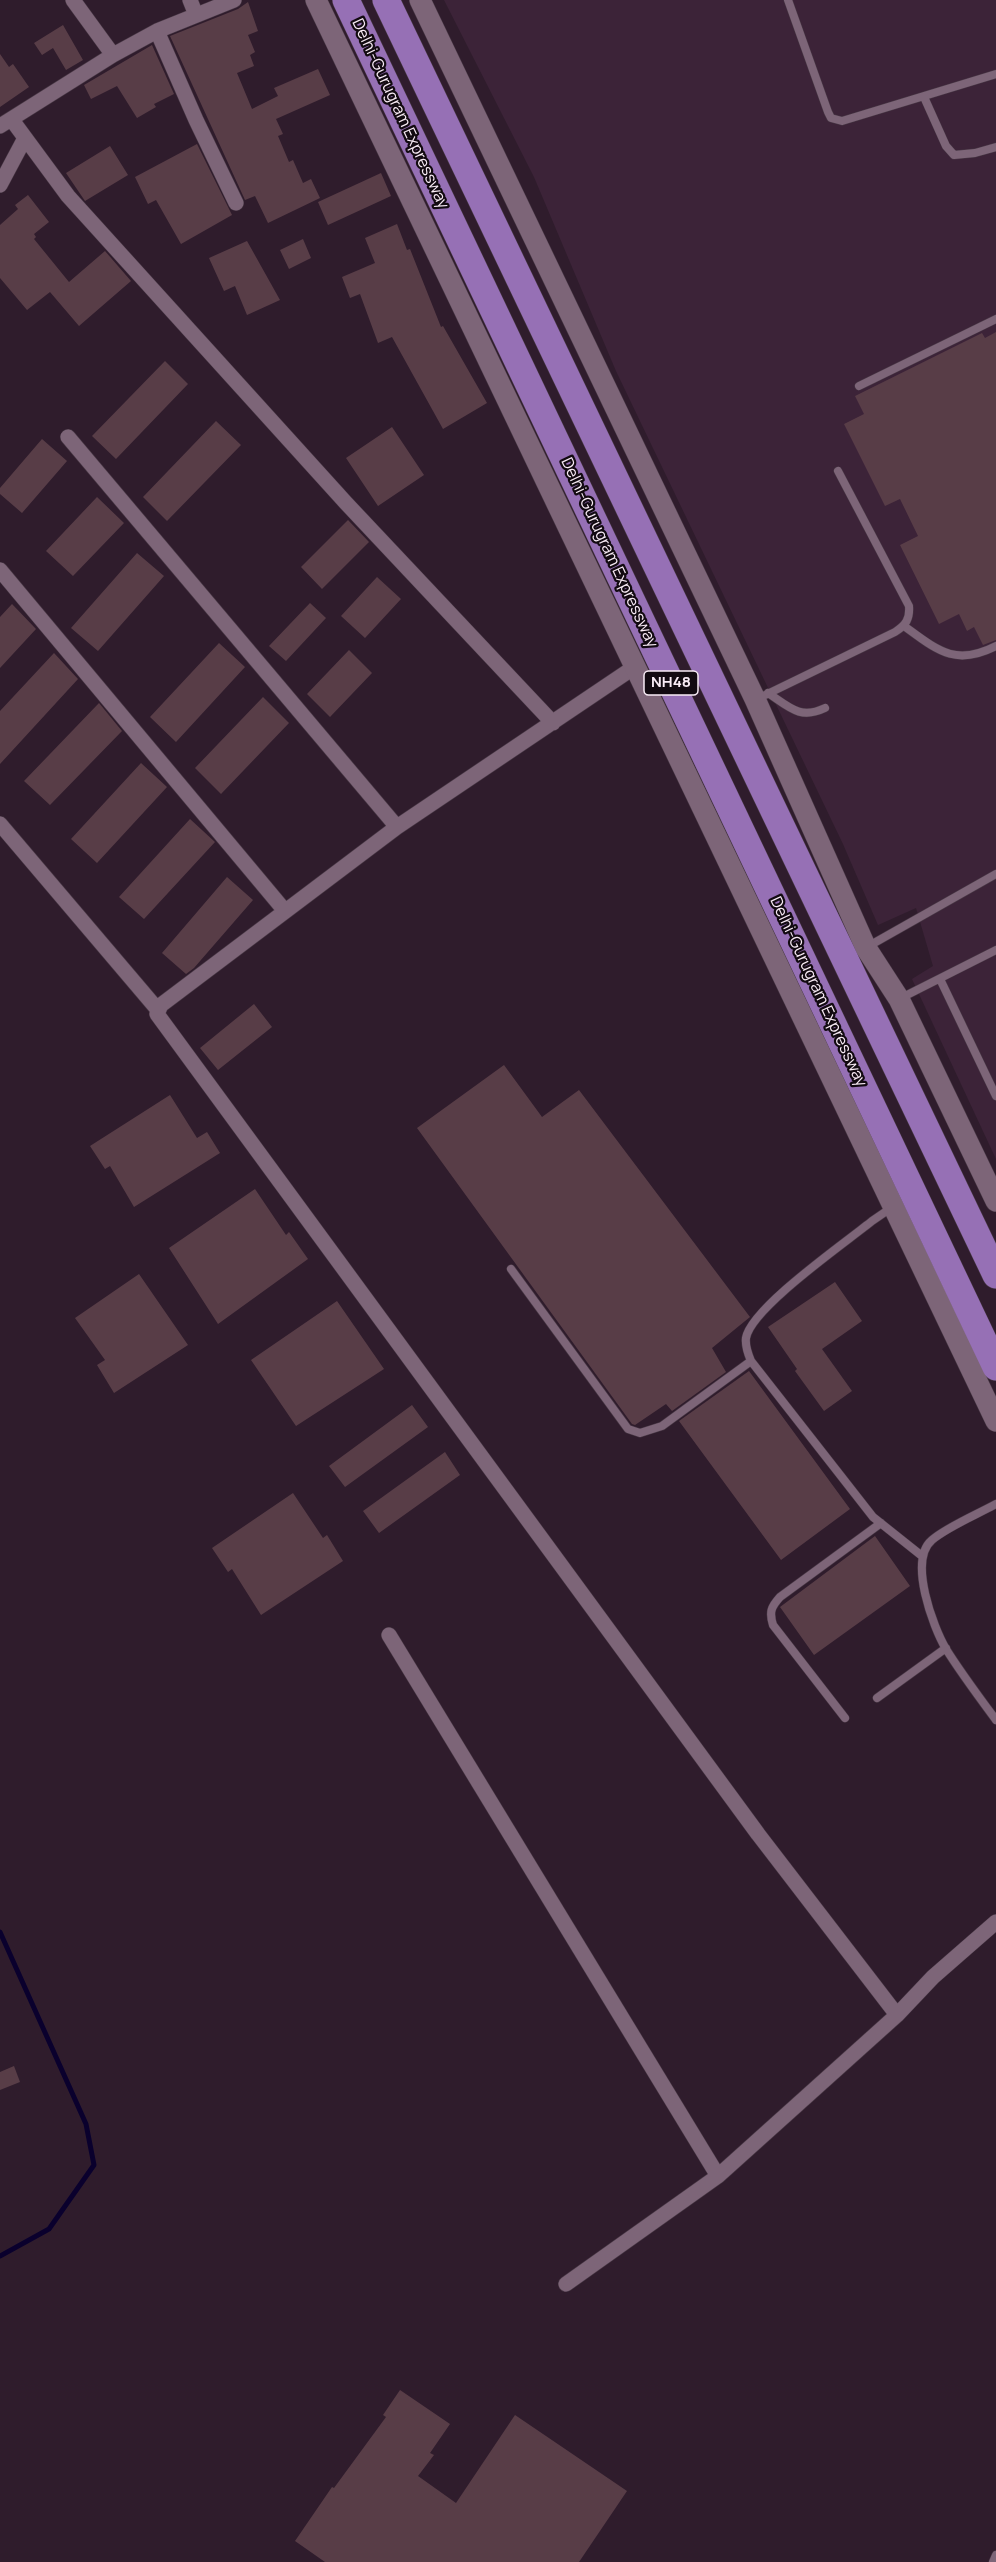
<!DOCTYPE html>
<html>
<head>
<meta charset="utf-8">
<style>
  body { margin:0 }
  canvas { display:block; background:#2f1c2c }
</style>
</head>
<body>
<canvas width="996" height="2562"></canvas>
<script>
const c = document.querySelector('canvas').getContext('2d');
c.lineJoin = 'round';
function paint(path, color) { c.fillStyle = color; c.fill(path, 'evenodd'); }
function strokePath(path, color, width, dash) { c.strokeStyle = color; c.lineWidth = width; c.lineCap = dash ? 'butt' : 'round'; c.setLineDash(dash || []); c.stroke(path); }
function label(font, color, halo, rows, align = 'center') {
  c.font = font + ' Manrope,sans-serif'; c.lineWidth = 4.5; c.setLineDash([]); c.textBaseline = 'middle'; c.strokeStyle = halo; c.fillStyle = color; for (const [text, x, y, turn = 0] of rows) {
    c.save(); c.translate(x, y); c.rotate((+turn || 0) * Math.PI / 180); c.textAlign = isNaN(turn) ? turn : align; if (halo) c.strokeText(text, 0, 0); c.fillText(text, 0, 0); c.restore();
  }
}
paint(new Path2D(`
  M444 0H996V1159L912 979 933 966 916 908 878 925 843 844 616 371 534 177Z`), '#3c2338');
strokePath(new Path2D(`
  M0 1932 86 2124 94 2165 49 2229 0 2256`), '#0a002d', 5);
paint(new Path2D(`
  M248 2 258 31 248 35 255 52 250 55 254 66 237 73 252 109 278 96 274 88 318 69 330 95 276 119 283 134 278 136 289 162 293 160 303 183 311 179 320 198 268 223 255 196 245 200 170 36 238 9Z
  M63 25 83 60 66 70 53 48 42 55 34 43Z
  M152 45 174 94 154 104 156 107 137 118 117 86 91 99 84 85Z
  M0 54 9 67 13 64 29 87 0 107Z
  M197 144 232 215 181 244 156 200 148 204 135 177Z
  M110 146 128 175 85 201 66 173Z
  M381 173 391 196 328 225 318 202Z
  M28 195 49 222 34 234 36 237 34 239 69 282 105 251 131 281 79 326 50 292 27 310 0 278V225L18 209 15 205Z
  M397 224 407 250 410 249 441 327 443 326 487 403 443 429 392 337 378 343 360 294 350 298 342 277 375 263 365 238Z
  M303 239 311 258 289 269 280 250Z
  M247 241 280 300 247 315 235 286 224 291 209 258Z
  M996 332V640L983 645 974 627 967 631 959 614 939 624 900 545 918 536 900 499 885 506 844 424 864 414 855 396 982 333 985 338Z
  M165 361 188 384 116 459 92 436Z
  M216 421 241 445 167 521 143 497Z
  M392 427 424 475 378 506 346 458Z
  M42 439 67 461 22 513 0 494V488Z
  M97 497 124 523 73 576 46 551Z
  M348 520 369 542 322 589 301 567Z
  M137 553 164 576 98 651 71 628Z
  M377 577 401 599 365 638 341 616Z
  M310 603 326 618 286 661 269 646Z
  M12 604 36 629 0 668V617Z
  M219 643 245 667 176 742 150 717Z
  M349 650 372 673 330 717 307 694Z
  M54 653 78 679 0 764V711Z
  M263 697 289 723 221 794 195 768Z
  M99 703 122 731 50 805 24 781Z
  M141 763 167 787 97 863 71 839Z
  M190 819 215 842 144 919 119 897Z
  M227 877 253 900 194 968 186 974 162 953Z
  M254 1004 272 1027 218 1070 200 1048Z
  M504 1065 542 1117 579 1090 750 1317 712 1348 726 1372 672 1411 666 1404 635 1425 632 1424 417 1128Z
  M170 1095 197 1138 207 1132 220 1153 134 1207 110 1166 105 1169 90 1146Z
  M255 1189 286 1235 289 1232 308 1259 218 1324 169 1248Z
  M139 1274 188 1345 114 1393 97 1365 105 1360 75 1318Z
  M835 1282 862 1321 822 1349 852 1391 824 1411 795 1371 797 1369 768 1327Z
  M337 1301 384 1369 296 1426 251 1360Z
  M749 1371 850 1509 781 1560 679 1421Z
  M412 1405 428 1427 345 1487 329 1466Z
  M445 1452 460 1475 379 1533 363 1511Z
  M293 1493 323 1538 327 1535 343 1561 261 1615 232 1569 228 1572 212 1548Z
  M875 1536 910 1586 814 1655 780 1607Z
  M14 2066 20 2082 0 2090V2072Z
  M400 2390 450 2424 430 2453 434 2455 418 2476 456 2503 515 2415 627 2491 579 2562H325L295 2541 332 2487 334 2488 386 2417 383 2415Z`), '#583d47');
const service = new Path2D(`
  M788 0 828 112 831 118 842 121 996 74
  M924 97 946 146 954 155 975 153 996 147
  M859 386 996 319
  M904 626C937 650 955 667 996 646
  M768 693C789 707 800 720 825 708
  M757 699 895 632C906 625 910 619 909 606L838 471
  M867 947 996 874
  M940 979 996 1096
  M901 998 996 950
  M891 1208 872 1221C845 1243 751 1308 746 1338 745 1346 748 1354 751 1361L873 1517 922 1556
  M511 1269 628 1429 640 1433 662 1426 751 1361
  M996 1504C978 1514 947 1527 932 1540 908 1560 933 1627 946 1649 961 1673 979 1697 996 1720
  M877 1698 946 1648
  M845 1718 773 1625C769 1612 771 1607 780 1597L881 1523
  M993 2562 996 2555`);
const minor = new Path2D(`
  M73 0 113 55
  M190 0 196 15
  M157 31 196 120 236 203
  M12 120 68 196 346 503 553 723
  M0 126 113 55 157 31 234 0
  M0 185 25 138
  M68 437 397 827
  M0 570 285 911
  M636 666 397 827 161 1005 157 1014 758 1834 897 2015
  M0 824 158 1010
  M389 1635 718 2176
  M566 2284 718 2176 897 2015 933 1977 996 1922`);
const secondary = new Path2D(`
  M316 0 996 1421
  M420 0 755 699 866 948 899 999 996 1201`);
const motorway = new Path2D(`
  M346 0 996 1367
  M386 0 996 1275`);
strokePath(service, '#493946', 9);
strokePath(minor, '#493946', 16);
strokePath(secondary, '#493946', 22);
strokePath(motorway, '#493946', 28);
strokePath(service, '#7d6578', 8);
strokePath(minor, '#7d6578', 15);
strokePath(secondary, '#7d6578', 21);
strokePath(motorway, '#9670b5', 27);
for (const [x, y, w] of [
  [671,683,54]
]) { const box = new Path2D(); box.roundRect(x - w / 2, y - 12, w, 24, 4.5); c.fillStyle = '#120a11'; c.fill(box); strokePath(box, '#f9ecf6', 1.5); }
label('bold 15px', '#f9ecf6', null, [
  ["NH48",671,683]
]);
label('16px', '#f9ecf6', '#120a11', [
  ["Delhi-Gurugram Expressway",400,114,65],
  ["Delhi-Gurugram Expressway",609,553,65],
  ["Delhi-Gurugram Expressway",818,992,65]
]);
</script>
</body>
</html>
